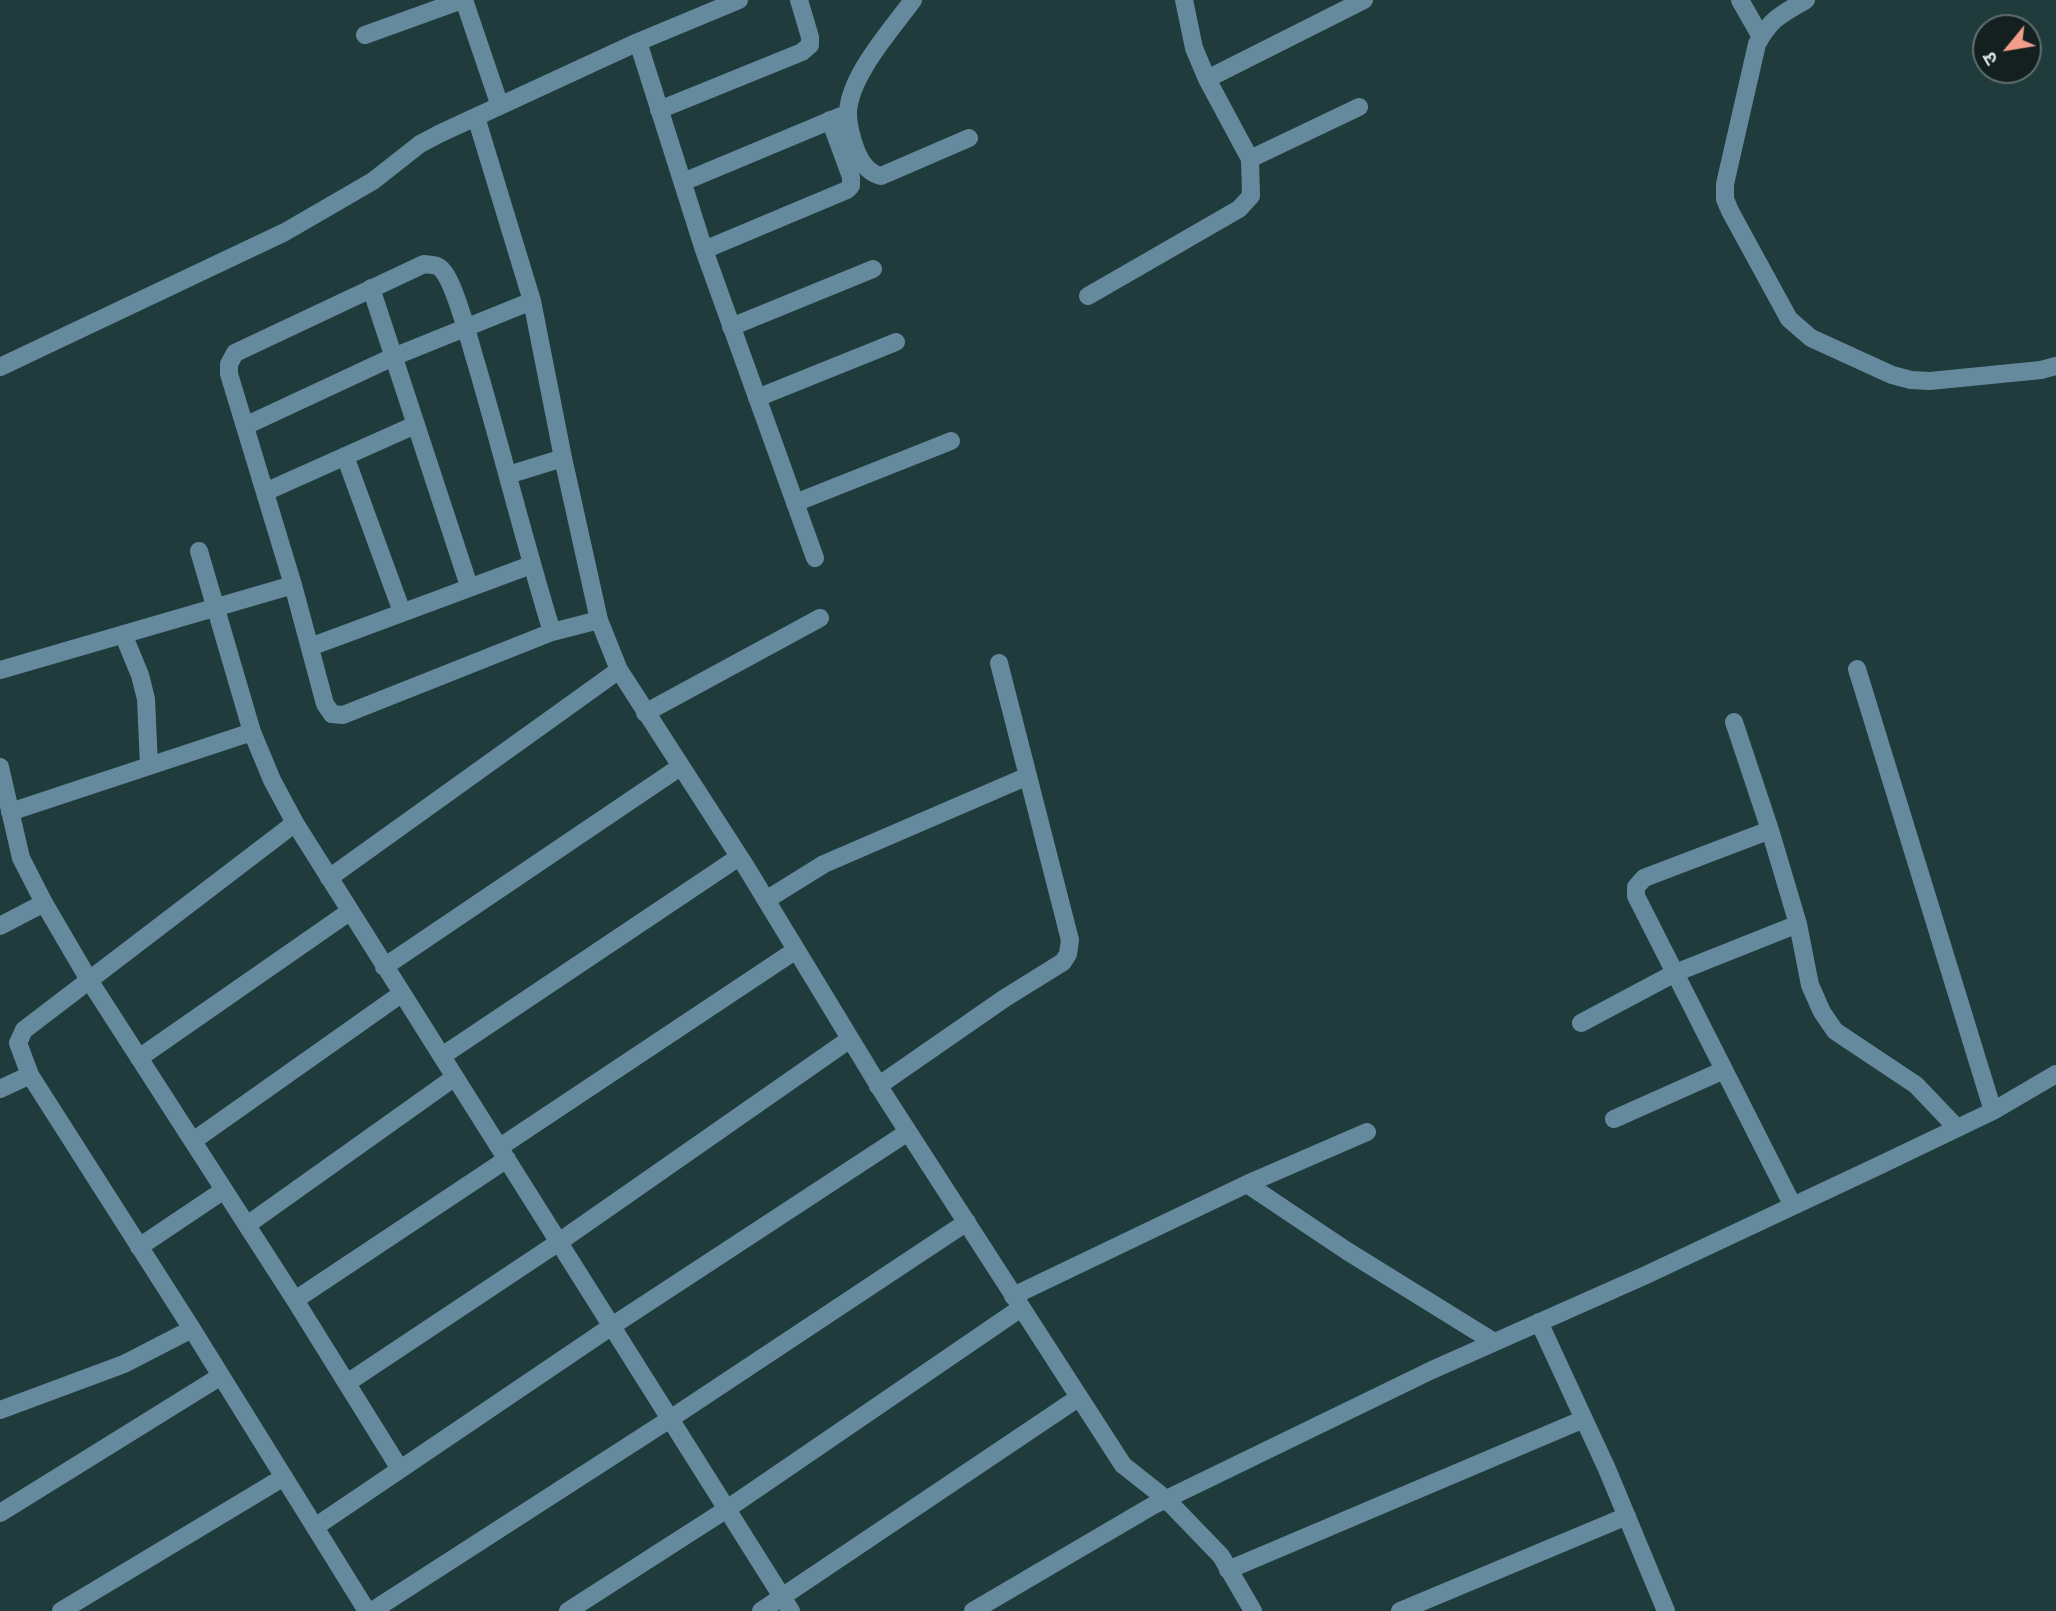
<!DOCTYPE html>
<html>
<head>
<meta charset="utf-8">
<style>
  body { margin:0 }
  #map { position:relative; width:2056px; height:1611px; overflow:hidden; background:#1f3b3c; font-family:"Fira Sans Condensed","Noto Sans Devanagari",sans-serif }
  canvas { display:block }
  .north { position:absolute; left:1972px; top:14px; width:70px; height:70px; box-sizing:border-box; background:#142020; border:2px solid #616e6f; border-radius:50%; rotate:240deg; font-size:19px; font-weight:700; line-height:28px; text-align:center; color:#d5e4e5 }
  .north::after { content:''; display:block; margin:auto; width:24px; height:32px; background:#f49d8b; clip-path:polygon(50% 0,100% 100%,50% 72%,0 100%) }
</style>
</head>
<body>
<div id="map">
<canvas width="2056" height="1611"></canvas>
<div class="north">उ</div>
</div>
<script>
const c = document.querySelector('canvas').getContext('2d');
c.lineJoin = 'round';
function strokePath(path, color, width, dash) { c.strokeStyle = color; c.lineWidth = width; c.lineCap = dash ? 'butt' : 'round'; c.setLineDash(dash || []); c.stroke(path); }
strokePath(new Path2D(`
  M464 0 500 106
  M913 0C892 29 849 76 848 113 848 124 852 140 856 150 861 163 868 173 881 176L969 138
  M1740 0 1761 37
  M1806 0C1782 14 1771 18 1757 44L1725 184V199L1730 211 1789 319 1811 338 1892 375 1911 380 1930 381 2041 370 2056 366
  M365 35 462 0
  M638 42 704 250 815 558
  M1207 79 1364 0
  M659 110 802 52 810 45V37L799 0
  M476 117 532 301 563 458 599 620 619 670 746 867 885 1096 1123 1465 1166 1499 1221 1556 1253 1611
  M1250 159 1359 107
  M683 182 841 116
  M704 250 847 190 851 186V177L830 120
  M371 288 469 586
  M1088 296 1239 209 1251 196 1250 159 1207 79 1194 48 1184 0
  M731 327 873 269
  M0 367 285 232 373 181 420 144 441 133 638 42 739 0
  M757 398 896 342
  M245 426 393 357 532 301
  M345 456 402 612
  M508 475 563 458
  M265 492 415 425
  M795 503 951 441
  M199 551 252 732 272 780 295 823 791 1611
  M552 632C525 544 503 455 477 366 470 344 456 286 443 271 438 264 432 265 424 264L235 353 229 364V374L293 585 325 704 332 714 343 715 552 632 599 620
  M123 634 140 675 146 699 149 766
  M310 647 531 565
  M1857 669 1993 1111
  M0 670 293 585
  M645 713 820 618
  M1734 722 1770 830 1798 924 1810 985 1822 1012 1835 1031 1916 1085 1957 1128
  M0 767 21 858 44 903 89 980 295 1300 400 1469
  M10 812 252 732
  M295 823 24 1030 18 1043 30 1075 192 1329 367 1611
  M1770 830 1644 878 1636 887V896L1793 1206
  M329 878 619 670
  M766 900 824 864 1028 776
  M0 926 44 903
  M384 967 680 767
  M1581 1023 1675 973 1798 924
  M442 1056 739 857
  M139 1058 349 912
  M878 1086 1005 998 1063 962 1068 954 1070 940 999 663
  M0 1089 30 1075
  M1614 1119 1724 1070
  M193 1141 401 994
  M500 1147 796 950
  M1247 1184 1347 1251 1494 1342
  M247 1225 455 1077
  M139 1247 224 1190
  M1013 1296 1247 1184 1367 1132
  M295 1300 507 1159
  M1539 1322 1607 1469 1666 1611
  M347 1383 559 1242 850 1039
  M0 1410 124 1364 192 1329
  M0 1513 221 1376
  M315 1527 612 1326 908 1132
  M1228 1570 1584 1419
  M61 1611 284 1477
  M372 1611 670 1419 967 1222
  M568 1611 727 1509 1021 1308
  M761 1611 1078 1398
  M973 1611 1152 1506 1432 1370 1646 1275 1876 1167 1993 1111 2056 1074
  M1400 1611 1627 1516`), '#668a9d', 18);
</script>
</body>
</html>
